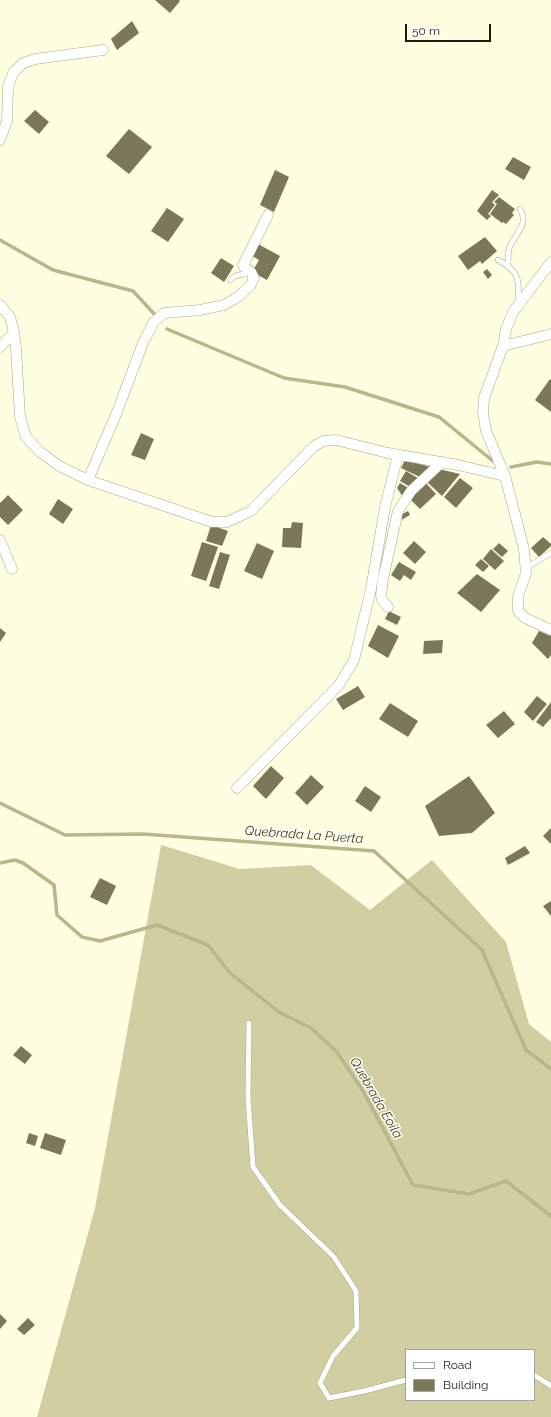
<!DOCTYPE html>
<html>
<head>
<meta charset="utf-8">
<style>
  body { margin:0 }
  #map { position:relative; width:551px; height:1417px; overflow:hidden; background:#fffee1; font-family:Raleway,sans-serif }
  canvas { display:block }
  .legend { position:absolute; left:405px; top:1349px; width:130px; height:52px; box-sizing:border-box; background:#fff; border:1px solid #a4a49f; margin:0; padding:5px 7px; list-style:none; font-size:12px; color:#1c1c0f }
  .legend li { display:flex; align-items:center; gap:8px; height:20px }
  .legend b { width:20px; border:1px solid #a4a49f }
  .scale { position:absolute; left:405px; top:24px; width:86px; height:18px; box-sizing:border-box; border:2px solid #1c1c0f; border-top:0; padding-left:5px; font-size:12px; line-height:14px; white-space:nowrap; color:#1c1c0f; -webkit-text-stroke:3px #fff; paint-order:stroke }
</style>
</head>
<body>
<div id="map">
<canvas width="551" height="1417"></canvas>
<ul class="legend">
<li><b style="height:5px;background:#fff"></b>Road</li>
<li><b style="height:11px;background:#7a7858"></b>Building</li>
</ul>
<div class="scale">50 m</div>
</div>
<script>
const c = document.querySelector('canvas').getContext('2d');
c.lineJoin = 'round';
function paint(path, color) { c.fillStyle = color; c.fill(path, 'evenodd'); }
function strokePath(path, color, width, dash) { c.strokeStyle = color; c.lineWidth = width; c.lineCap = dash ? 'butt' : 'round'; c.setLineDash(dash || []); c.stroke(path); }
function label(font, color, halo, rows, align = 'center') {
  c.font = font + ' Raleway,sans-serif'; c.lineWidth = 3; c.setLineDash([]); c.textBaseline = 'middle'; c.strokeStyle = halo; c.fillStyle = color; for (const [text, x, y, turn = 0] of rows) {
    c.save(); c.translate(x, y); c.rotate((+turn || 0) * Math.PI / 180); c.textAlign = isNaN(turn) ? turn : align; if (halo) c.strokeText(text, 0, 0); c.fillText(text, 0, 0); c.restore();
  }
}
paint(new Path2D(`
  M161 845 240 869 311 865 370 910 432 860 506 942 529 1024 551 1042V1417H37L95 1208ZM406 1350H534V1400H406Z`), '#d1cfa2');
strokePath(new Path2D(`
  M0 240 53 270 133 291 157 317
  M167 329 284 378 345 387 439 417 493 461
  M511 467 537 462 551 464
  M0 803 65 835 143 834 374 851 482 950 526 1050 551 1069
  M0 863 15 860 23 863 54 885 57 915 82 937 100 941 157 925 208 945 230 973 279 1012 311 1028 336 1051 363 1091 413 1185 469 1194 506 1181 551 1216`), '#b8b68a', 3.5);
paint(new Path2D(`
  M155 0H179L180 1 170 13Z
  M132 21 139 33 117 50 111 39Z
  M35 110 49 122 39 134 24 121Z
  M129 129 152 147 129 174 106 156Z
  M513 157 531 167 524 180 505 169Z
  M275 170 289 177 274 212 260 205Z
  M492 190 499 195 492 202 495 205 488 214 491 216 487 220 477 211Z
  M499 197 515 209 512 213 514 215 506 224 503 222 502 223 490 214 497 204 494 202Z
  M167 208 184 219 168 242 151 231Z
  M485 237 497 251 482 264 480 261 468 270 458 256Z
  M258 244 280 256 267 280 252 272 259 260 252 256Z
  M221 258 234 266 224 282 211 273Z
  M487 269 492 275 488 279 483 272Z
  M550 379 551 380V412L535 400Z
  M141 433 154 439 145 460 131 455Z
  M405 460 431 467 422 478 401 468Z
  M439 469 460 474 442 496 427 482Z
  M406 471 421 480 412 488 400 481Z
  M460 478 473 488 456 508 444 497Z
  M425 482 436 494 420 509 409 498Z
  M400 483 410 489 403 497 397 488Z
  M8 495 23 510 8 525 0 517V503Z
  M58 499 73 509 63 524 49 514Z
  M408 511 410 515 401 520 399 516Z
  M292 522 303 523 301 548 282 547 283 528H291Z
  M211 525 228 531 222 546 206 541Z
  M543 537 551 544V546L539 557 531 548Z
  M414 541 426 552 415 564 403 553Z
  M202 542 218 547 206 581 191 576Z
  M257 543 274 551 262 579 244 571Z
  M499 543 508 551 502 557 493 549Z
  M491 549 504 561 495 570 483 559Z
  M220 552 230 555 219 589 209 586Z
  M481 559 489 566 483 572 475 565Z
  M399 562 416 572 411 580 404 575 400 581 391 575Z
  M477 574 500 590 481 612 457 593Z
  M389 611 401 617 397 625 385 619Z
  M378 625 399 636 388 658 368 646Z
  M0 628 6 633 0 642Z
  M539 631 551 636V655L548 659 532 643Z
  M443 640 442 653 423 654 424 641Z
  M358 686 365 697 343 710 336 699Z
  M537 696 547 704 533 721 524 712Z
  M551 702V718L543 727 536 722Z
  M390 703 418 721 408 737 379 719Z
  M504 711 515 724 498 738 486 725Z
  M271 766 284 778 266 799 253 786Z
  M311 775 324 787 307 805 295 793Z
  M469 776 495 813 472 833 439 836 425 806Z
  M365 786 381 797 371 812 355 801Z
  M551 828V844L543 836Z
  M525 846 530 853 508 865 505 858Z
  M100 878 116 886 107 905 90 897Z
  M551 901V916L543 906Z
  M21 1046 32 1055 25 1064 13 1055Z
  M29 1133 38 1136 35 1146 26 1143Z
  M45 1133 66 1140 61 1155 40 1148Z
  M0 1314 7 1321 0 1329Z
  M28 1318 35 1325 24 1335 17 1329Z`), '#7a7858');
const service = new Path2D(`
  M498 260C521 272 519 281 518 303
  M508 265C508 260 508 254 509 249 514 234 530 225 520 209
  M230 280 235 276 251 272
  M525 568 551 553
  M249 1023 248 1098 253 1167 280 1205 334 1257 356 1291 357 1328 333 1356 320 1383 329 1398 364 1391 406 1380
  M534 1375 551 1386`);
const minor = new Path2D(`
  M0 140 7 121 8 87 13 73 23 63 35 59 103 50
  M551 262 513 312 506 329 503 346 484 398 483 413 486 431 505 476 524 549 526 573 518 596V611L525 618 551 630
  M0 305 10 317 14 332 16 348 20 417 26 437 40 452 61 467 88 480 212 522H227L251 511 313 447 323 441 336 440 388 453 458 465 505 476
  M503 346 551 334
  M0 347 14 332
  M88 480 117 412 143 343 153 323 164 313 200 310 224 305 238 297 250 286 254 278 251 272 244 267 243 265 268 215
  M0 540 12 569
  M388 607 382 600 381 595 383 579 398 511 411 491 442 462
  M237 788 339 685 354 660 371 589 385 507 398 455`);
strokePath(service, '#a9a786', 6);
strokePath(minor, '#a9a786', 11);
strokePath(service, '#fff', 5);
strokePath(minor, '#fff', 10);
label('italic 13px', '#444009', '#fff', [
  ["Quebrada La Puerta",304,835,4],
  ["Quebrada Eoila",376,1098,60]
]);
</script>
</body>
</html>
